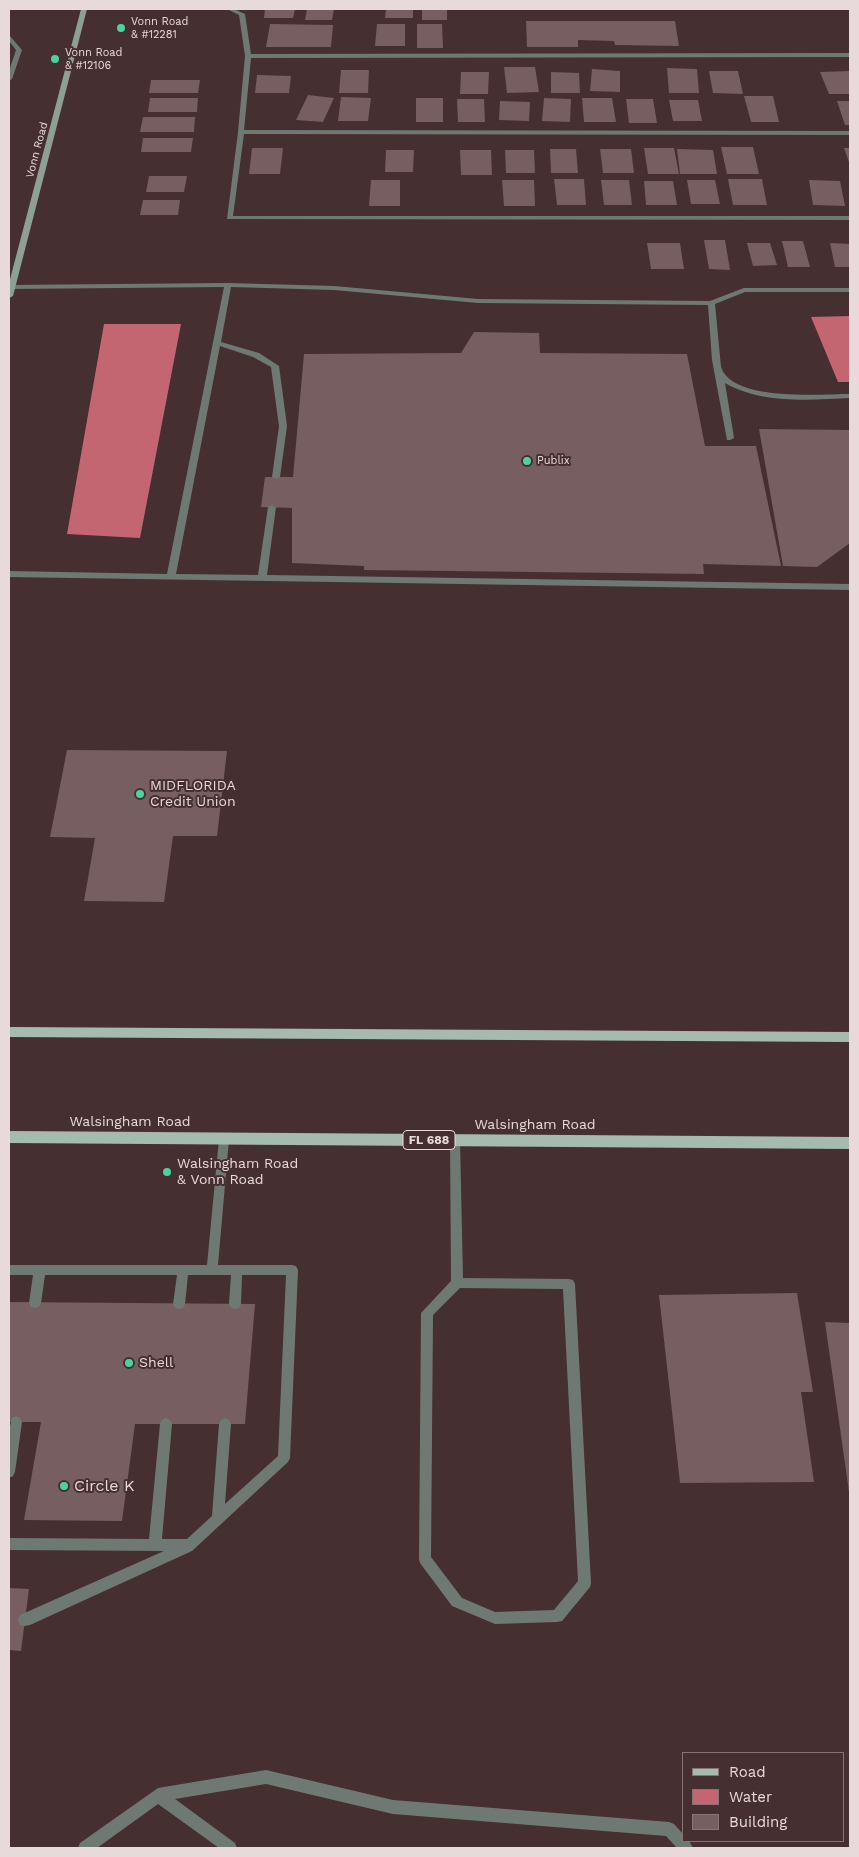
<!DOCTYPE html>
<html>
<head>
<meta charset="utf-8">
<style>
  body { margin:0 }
  #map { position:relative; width:859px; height:1857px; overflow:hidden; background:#462f31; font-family:"Work Sans",sans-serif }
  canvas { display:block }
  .frame { position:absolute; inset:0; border:10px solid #e8d9da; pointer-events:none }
  .legend { position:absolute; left:682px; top:1752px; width:162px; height:90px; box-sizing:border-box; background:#462f31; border:1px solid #877375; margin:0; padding:6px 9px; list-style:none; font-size:15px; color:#e8d9da }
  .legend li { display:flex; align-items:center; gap:10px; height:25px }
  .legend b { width:25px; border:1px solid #877375 }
</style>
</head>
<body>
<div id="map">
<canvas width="859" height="1857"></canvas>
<div class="frame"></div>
<ul class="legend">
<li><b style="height:6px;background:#a6bbb0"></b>Road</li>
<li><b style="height:14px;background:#c36672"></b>Water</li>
<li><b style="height:14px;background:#775e60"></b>Building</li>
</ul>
</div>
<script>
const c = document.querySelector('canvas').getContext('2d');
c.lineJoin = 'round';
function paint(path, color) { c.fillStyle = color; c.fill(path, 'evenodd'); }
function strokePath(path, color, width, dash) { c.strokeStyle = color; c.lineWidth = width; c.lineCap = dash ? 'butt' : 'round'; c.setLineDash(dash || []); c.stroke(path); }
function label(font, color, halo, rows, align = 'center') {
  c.font = font + ' "Work Sans",sans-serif'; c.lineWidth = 4; c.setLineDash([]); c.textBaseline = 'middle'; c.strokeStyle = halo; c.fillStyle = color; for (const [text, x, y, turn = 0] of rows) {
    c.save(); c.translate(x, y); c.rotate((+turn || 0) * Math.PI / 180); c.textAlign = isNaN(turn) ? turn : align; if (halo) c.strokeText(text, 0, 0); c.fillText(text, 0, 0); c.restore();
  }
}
paint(new Path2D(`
  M850 316V382H838L811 317Z
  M104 324H181L140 538 67 534Z`), '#c36672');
paint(new Path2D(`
  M265 9H295L293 18H264Z
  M307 9H334L332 20H305Z
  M386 9H413V18H385Z
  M422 9H447V20H422Z
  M526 21H675L679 46 615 45 614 41 578 40V47H527Z
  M270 24 333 25 331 47H266Z
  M377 24H405V46H375Z
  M417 24H442L443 48H417Z
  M504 67H535L539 92 507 93Z
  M667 68 697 69 699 93H669Z
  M592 69 620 71V92L590 91Z
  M341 70H369L368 93H339Z
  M709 71H738L743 94 713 93Z
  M850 71V94H829L820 72Z
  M461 72H489L488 94H460Z
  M551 72 579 73 580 93H551Z
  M257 75 291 76 289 93H255Z
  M151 80H200L198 93H149Z
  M308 95 334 98 323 122 296 120Z
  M744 96H773L779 122H751Z
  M341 97 371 98 368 121H338Z
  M150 98H198L197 112H148Z
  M416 98H443V122H416Z
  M544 98 571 99 570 122 542 121Z
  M582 98H612L616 122H584Z
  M457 99H484L485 122H458Z
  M626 99H653L657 123H629Z
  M669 100H698L702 121H673Z
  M500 101 530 102 529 121 499 120Z
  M837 101H850V125H845Z
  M143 117H195L194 132H140Z
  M143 138H193L191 152H141Z
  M721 147H753L759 174H727Z
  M252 148H283L280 174H249Z
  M644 148H674L679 174H648Z
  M844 148H850V165Z
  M550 149H576L578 173H551Z
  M600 149H631L634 173H603Z
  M677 149 713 150 717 174H680Z
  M386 150H414L413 172H385Z
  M460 150H491L492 175H461Z
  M505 150H534L535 173H506Z
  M149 176H187L184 192H146Z
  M554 179H584L586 205H557Z
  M728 179H762L767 205H733Z
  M371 180H400V206H369Z
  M502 180H534L535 206H504Z
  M601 180H629L632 205H604Z
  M687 180H715L720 204H691Z
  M809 180 840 181 845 206 813 205Z
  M644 181H673L677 205H646Z
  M143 200H180L178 215H140Z
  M704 240H725L730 270 709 269Z
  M782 241H803L810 267H788Z
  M647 243H680L684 269H651Z
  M747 243H770L777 265 753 266Z
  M830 243 850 244V267H835Z
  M474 332 539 333 540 353 687 354 705 446H756L781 566 703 564 704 574 364 570V566L292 563V508L261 507 265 477H293L304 354 461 353Z
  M759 429 850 430V543L817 567 783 566Z
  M67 750 227 751 217 836H173L164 902 84 901 95 838 50 837Z
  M797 1293 813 1392H801L814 1482 680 1483 659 1295Z
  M9 1302 255 1304 245 1424H135L122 1521 24 1520 41 1422H9Z
  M825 1322 850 1323V1492H849Z
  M9 1588 29 1589 21 1651 9 1650Z`), '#775e60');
paint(new Path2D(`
  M227 9H234L245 14 251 54 850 53V57L251 58 244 130 850 131V135L244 134 233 216H850V220L227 219 238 132 245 56 239 15Z
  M9 35 22 50 12 79 9 81V71L16 50 9 41Z
  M228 283 334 286 478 299 710 301 744 288H850V292H745L715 304 721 367C732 402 821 394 850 394V398C810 400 761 404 725 383L734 438 730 440H727L712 360 708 305 478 303 334 290 231 287 221 342 259 353 279 366 287 426 280 477 276 479 272 477 279 426 271 367 253 357 220 346 176 574 258 575 268 507 272 505 276 507 267 575 850 584V590L9 577V571L167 574 224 287 11 289H9V285Z
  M224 1135 228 1136 229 1139 218 1265H292L296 1266 298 1270 290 1458 288 1462 192 1551 30 1625 25 1626 20 1625 18 1620 20 1615 164 1551 9 1550V1538L149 1539 160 1424 162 1420 166 1418 170 1420 172 1424 162 1539H187L212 1516 219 1424 221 1420 225 1418 229 1420 231 1424 225 1504 278 1456 286 1275H242L241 1304 239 1308 235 1309 231 1308 229 1304 231 1275H188L185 1304 183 1308 179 1309 175 1308 173 1304 177 1275H45L41 1303 39 1307 35 1308 31 1307 29 1303 33 1275H9V1265H207L219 1139 220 1136Z
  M455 1136 459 1137 460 1140 463 1278 569 1279 573 1280 575 1284 591 1583 590 1587 562 1621 557 1622 495 1624 452 1606 420 1563 419 1559 421 1313 451 1281 450 1140 451 1137ZM460 1288 563 1289 578 1581 554 1610 495 1612 462 1598 431 1557 433 1315Z
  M16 1416 20 1418 22 1422 15 1472 13 1476 9 1478V1430L12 1418Z
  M266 1770 393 1800 669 1822 674 1824 683 1834V1841H689L693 1848H677L666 1836 393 1814 266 1784 175 1799 235 1843 237 1848H219L158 1804 97 1848H78L80 1843 158 1788Z`), '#6f7974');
paint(new Path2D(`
  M81 9H87L13 296 9 298V283Z`), '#8e9f96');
paint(new Path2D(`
  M9 1027 850 1032V1042L9 1037Z
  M9 1131 850 1137V1149L9 1143Z`), '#a6bbb0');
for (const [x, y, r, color] of [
  [121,28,5,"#4ad49c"],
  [55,59,5,"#4ad49c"],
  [527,461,5,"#4ad49c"],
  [140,794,5,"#4ad49c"],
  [167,1172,5,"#4ad49c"],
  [129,1363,5,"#4ad49c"],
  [64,1486,5,"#4ad49c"]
]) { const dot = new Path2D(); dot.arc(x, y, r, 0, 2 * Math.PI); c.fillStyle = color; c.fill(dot); strokePath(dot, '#462f31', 2); }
label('11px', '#e8d9da', '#462f31', [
  ["Vonn Road",131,22],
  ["& #12281",131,35],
  ["Vonn Road",65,53],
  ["& #12106",65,66],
  ["Publix",537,461]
], 'left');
label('11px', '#e8d9da', '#462f31', [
  ["Vonn Road",37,150,-75]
]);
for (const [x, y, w] of [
  [429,1140,52]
]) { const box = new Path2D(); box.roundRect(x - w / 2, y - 9.5, w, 19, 4); c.fillStyle = '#462f31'; c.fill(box); strokePath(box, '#e8d9da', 1); }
label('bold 12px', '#e8d9da', null, [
  ["FL 688",429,1140]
]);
label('14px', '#e8d9da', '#462f31', [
  ["MIDFLORIDA",150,786],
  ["Credit Union",150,802],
  ["Walsingham Road",177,1164],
  ["& Vonn Road",177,1180],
  ["Shell",139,1363]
], 'left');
label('14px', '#e8d9da', '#462f31', [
  ["Walsingham Road",130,1122],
  ["Walsingham Road",535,1125]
]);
label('16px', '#e8d9da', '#462f31', [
  ["Circle K",74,1486]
], 'left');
</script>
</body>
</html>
